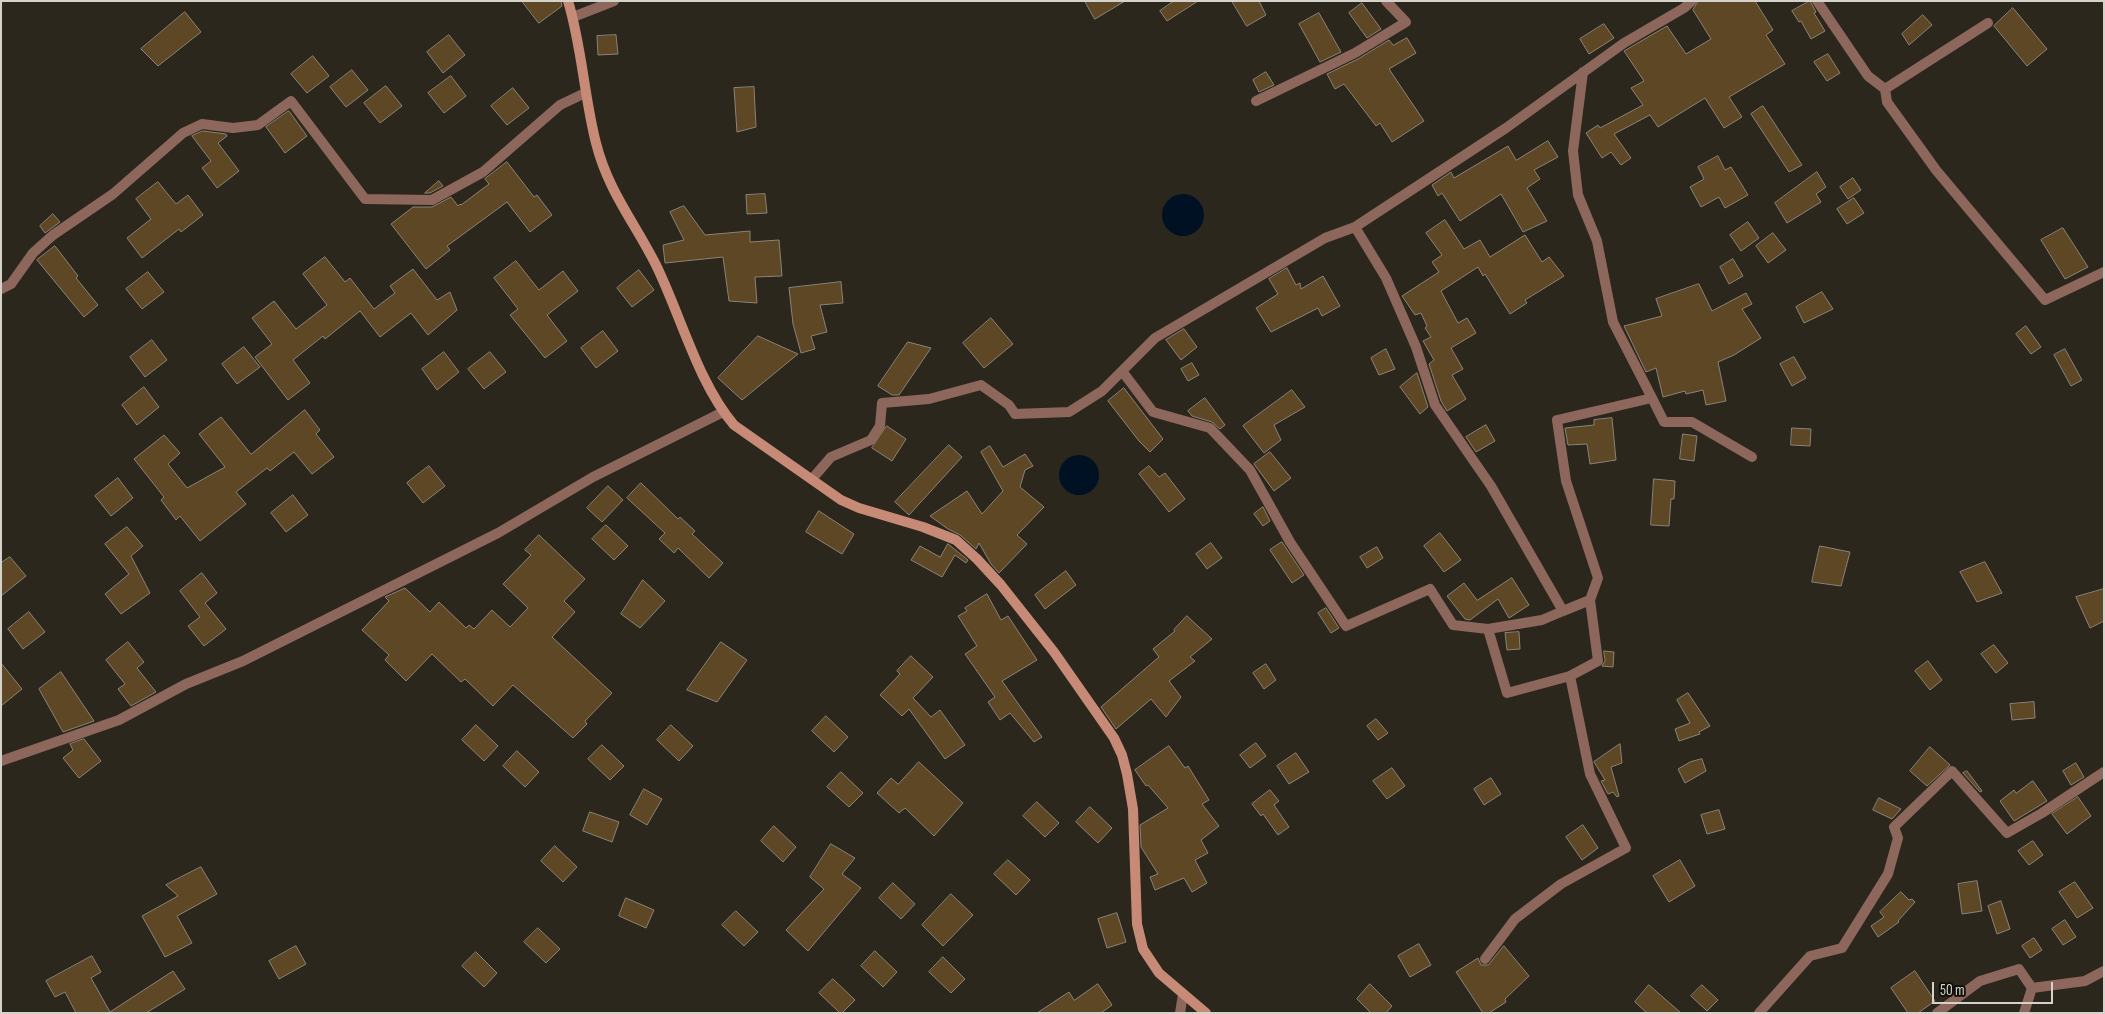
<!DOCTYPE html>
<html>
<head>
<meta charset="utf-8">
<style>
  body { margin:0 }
  #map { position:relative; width:2105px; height:1014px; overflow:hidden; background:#2b271c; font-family:"Sofia Sans Condensed",sans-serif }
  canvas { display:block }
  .frame { position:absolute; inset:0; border:2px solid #d4d2cb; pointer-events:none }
  .scale { position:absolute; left:1932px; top:982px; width:121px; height:22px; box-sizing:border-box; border:2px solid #d4d2cb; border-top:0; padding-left:6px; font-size:15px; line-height:18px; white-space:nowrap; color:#d4d2cb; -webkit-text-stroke:4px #12100b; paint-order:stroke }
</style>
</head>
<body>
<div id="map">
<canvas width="2105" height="1014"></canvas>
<div class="frame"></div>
<div class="scale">50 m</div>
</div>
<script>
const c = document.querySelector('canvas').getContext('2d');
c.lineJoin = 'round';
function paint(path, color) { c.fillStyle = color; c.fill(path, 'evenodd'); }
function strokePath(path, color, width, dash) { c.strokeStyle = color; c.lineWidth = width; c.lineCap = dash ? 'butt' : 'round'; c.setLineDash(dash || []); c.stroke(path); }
paint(new Path2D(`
  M1162 215a21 21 0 1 1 42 0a21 21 0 1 1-42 0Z
  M1059 475a20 20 0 1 1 40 0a20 20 0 1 1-40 0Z`), '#001123');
const building = new Path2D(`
  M522 1H561L562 6 539 23Z
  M1085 1H1125L1095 19Z
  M1174 1H1198L1167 21 1160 11Z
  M1232 1H1259L1266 15 1247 26Z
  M1699 1H1755L1773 30 1766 35 1785 64 1729 97 1742 117 1724 128 1705 98 1658 127 1650 115 1614 134 1631 158 1621 165 1611 152 1602 158 1586 133 1598 125 1600 128 1643 105 1631 88 1644 81 1624 51 1667 26 1686 54 1711 39 1693 10Z
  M1810 1 1816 12 1814 13 1825 31 1811 39 1801 21 1799 22 1792 11Z
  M1362 3 1381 29 1367 38 1349 13Z
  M2013 8 2047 49 2027 66 1994 26Z
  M185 12 201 32 158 66 141 49Z
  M1319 13 1341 52 1320 62 1299 24Z
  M1923 15 1932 25 1909 45 1902 34Z
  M1604 24 1614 38 1589 54 1580 39Z
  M449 35 465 55 443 73 427 52Z
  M616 35 618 54 598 55 597 36Z
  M1407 38 1416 53 1389 69 1424 121 1392 142 1380 123 1376 126 1344 84 1335 89 1327 74 1358 59 1389 40 1393 45Z
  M1828 54 1840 73 1827 81 1814 62Z
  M313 56 329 76 307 93 291 74Z
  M352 70 368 90 346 107 330 87Z
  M1266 72 1274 85 1259 92 1253 80Z
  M451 76 466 96 444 113 428 93Z
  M386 86 402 106 380 123 364 103Z
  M754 87 756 127 737 132 734 88Z
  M513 88 529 108 507 125 491 106Z
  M1763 106 1802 165 1789 172 1751 114Z
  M289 111 307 136 285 153 266 127Z
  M203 131 226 134 227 136 218 143 239 171 217 188 202 168 211 161 192 136Z
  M1548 141 1558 157 1534 170 1540 179 1527 188 1547 221 1523 232 1501 194 1460 221 1442 193 1438 196 1432 185 1451 172 1454 178 1508 146 1516 160Z
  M1718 156 1725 170 1731 167 1748 195 1725 208 1719 197 1701 207 1690 187 1704 179 1698 167Z
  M507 162 534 197 537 195 552 215 530 232 507 202 447 246 450 250 426 269 391 224 413 207H432L451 197 458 206 460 204 461 205 489 184 485 179Z
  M1817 172 1826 187 1816 194 1821 202 1787 223 1775 203Z
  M1853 178 1861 190 1848 199 1840 187Z
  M439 181 443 186 430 193H425Z
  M158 182 176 204 188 195 203 215 181 232 179 229 142 258 127 238 151 219 136 199Z
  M765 194 767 213 747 214 746 195Z
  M1854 198 1864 213 1847 224 1837 209Z
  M684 206 705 235 750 231V242L779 240 782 276 755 277 757 303 729 301 723 257 665 263 663 245 684 240 670 212Z
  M53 214 60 222 45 233 40 226Z
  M1445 220 1464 249 1480 240 1490 257 1525 235 1542 262 1549 257 1564 276 1525 300 1527 303 1510 314 1485 274 1483 276 1478 267 1441 291 1458 323 1467 318 1476 333 1451 348 1463 369 1452 375 1466 399 1447 411 1441 401 1429 364 1434 360 1423 341 1431 337 1425 328 1427 326 1421 313 1415 315 1402 296 1439 272 1432 262 1442 255 1426 233Z
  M1748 222 1759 238 1741 251 1730 235Z
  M2063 228 2088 267 2065 279 2041 240Z
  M1773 233 1786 250 1768 263 1756 246Z
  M55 246 78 276 76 278 98 305 84 317 37 260Z
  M325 257 345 282 350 278 374 309 395 293 390 286 413 269 437 300 450 292 457 310 428 335 411 313 380 337 360 311 325 339 323 336 293 360 310 383 288 400 255 357 272 344 252 318 274 301 296 329 327 305 303 274Z
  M1733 259 1743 276 1729 284 1720 267Z
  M516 261 539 290 563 271 578 291 547 315 567 341 545 358 510 315 518 309 494 278Z
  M1287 268 1296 285 1300 283 1301 289 1323 276 1340 306 1322 316 1318 308 1271 332 1256 308 1278 294 1269 279Z
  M639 270 654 290 632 307 617 288Z
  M148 272 164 292 142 309 126 289Z
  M841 282 843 303 820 305 827 332 811 336 815 349 801 353 793 324 789 288Z
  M1699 284 1712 311 1746 293 1752 304 1742 309 1761 338 1734 355 1718 362 1726 401 1706 405 1703 390 1686 394 1685 391 1663 397 1656 368 1646 372 1624 326 1662 316 1656 299Z
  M1822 292 1833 309 1804 323 1796 307Z
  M991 318 1013 344 984 368 963 343Z
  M2026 326 2041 347 2031 354 2016 334Z
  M1184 329 1197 347 1181 360 1166 340Z
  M603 331 618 351 596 368 581 348Z
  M758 336 798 354 742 400 718 378Z
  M152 340 167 360 145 377 130 357Z
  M908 342 931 348 899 395H892L878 386Z
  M244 347 260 367 237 384 222 364Z
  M1386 349 1395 369 1379 375 1371 358Z
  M2065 349 2082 380 2071 386 2054 355Z
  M444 352 459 372 437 390 422 369Z
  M490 352 506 372 484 389 468 369Z
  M1794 357 1806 378 1792 386 1780 364Z
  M1192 363 1199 375 1188 381 1181 369Z
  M1417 373 1428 407 1420 414 1400 387Z
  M144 387 159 407 137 425 122 405Z
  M1124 388 1163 439 1150 452 1139 441 1108 401Z
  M1292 390 1305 407 1274 425 1281 440 1264 453 1243 426Z
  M1205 398 1225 425 1220 429 1212 422 1192 416 1188 411Z
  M305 410 320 430 316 434 334 457 312 474 294 452 270 471 267 468 236 492 246 504 200 541 180 516 176 520 161 500 164 497 134 459 164 435 180 453 168 464 187 488 225 467 199 434 221 417 251 454Z
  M1612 418 1616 460 1590 464 1587 444 1568 445 1565 428 1594 425V420Z
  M1486 425 1495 441 1476 452 1466 437Z
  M887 426 906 439 892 461 872 448Z
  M1792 428 1811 429 1810 446 1791 445Z
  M1683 434 1697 436 1694 461 1680 459Z
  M949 445 962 457 909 515 895 502Z
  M990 446 1003 467 1025 454 1033 466 1025 470 1020 487 1044 507 1017 535 1027 544 999 573 991 564 979 543 976 549 960 535 948 529 930 516 967 491 982 514 1003 491 981 452Z
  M1270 452 1291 478 1274 491 1254 464Z
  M429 466 445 486 423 503 407 483Z
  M1149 466 1159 477 1165 473 1185 499 1169 512 1139 474Z
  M118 478 133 498 111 516 95 496Z
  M1654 479 1675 481 1674 499H1671L1669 526 1651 525Z
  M641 483 678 519 680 517 695 531 692 534 723 563 709 578 678 548 674 553 659 539 665 533 627 498Z
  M608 486 623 500 602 522 587 508Z
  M293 495 308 515 286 532 271 513Z
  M1263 507 1270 521 1263 526 1254 514Z
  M819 511 854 534 842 554 806 532Z
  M606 525 628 546 614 560 592 539Z
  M127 527 143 546 131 556 150 593 121 614 105 594 129 574 105 544Z
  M1440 533 1461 560 1444 572 1424 546Z
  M539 535 585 579 564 601 575 612 552 637 612 693 585 721 587 724 573 738 513 685 493 706 465 679 461 682 432 654 406 681 385 660 389 655 362 630 389 601 385 597 405 588 430 612 439 602 466 628 469 625 474 629 492 610 510 627 528 608 503 584 531 555 525 550Z
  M1282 542 1304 575 1292 583 1270 550Z
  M1211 543 1222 558 1207 569 1196 554Z
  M948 544 968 560 966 563 955 555 942 577 911 560 920 546 940 557Z
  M1820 546 1850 552 1841 586 1812 582Z
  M1377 547 1383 558 1367 568 1360 557Z
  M10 557 26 576 1 596V563Z
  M1985 562 2002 593 1977 602 1960 572Z
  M1066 571 1076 585 1045 609 1035 595Z
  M202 573 217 593 205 603 226 629 204 646 188 626 200 617 180 591Z
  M1512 578 1529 605 1509 618 1498 599 1470 620 1465 619 1447 596 1464 583 1477 600Z
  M643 580 665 601 640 628 621 614Z
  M2104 589V621L2090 628 2076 597Z
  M987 594 1001 620 1008 616 1037 660 1002 681 1042 737 1034 742 1010 713 1000 720 988 702 995 697 965 654 977 646 958 616 967 611 965 608Z
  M1326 608 1339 628 1331 633 1318 613Z
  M29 612 45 632 23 649 8 629Z
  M1187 616 1212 639 1190 657 1195 661 1169 681 1181 697 1166 717 1151 699 1116 729 1101 707 1159 657 1153 649 1175 631 1174 630Z
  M1519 632 1520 649 1507 650 1505 633Z
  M128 642 144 662 137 668 156 692 131 706 118 689 125 684 106 660Z
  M721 642 747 660 717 702 687 690Z
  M1994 645 2008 663 1996 673 1981 654Z
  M1604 651 1614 652 1613 667 1602 666 1605 661Z
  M911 656 933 677 913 698 931 717 940 710 965 745 945 759 909 709 902 716 880 695 900 674 897 671Z
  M1928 661 1942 680 1930 690 1915 671Z
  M1 663 22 689 1 706Z
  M1266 664 1276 680 1264 689 1253 673Z
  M61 672 94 721 63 732 39 689Z
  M1688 693 1710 726 1699 732 1700 734 1679 741 1675 729 1690 723 1677 700Z
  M2034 702 2035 718 2012 720 2010 704Z
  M826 716 848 737 834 752 812 731Z
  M1376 719 1388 733 1378 740 1367 726Z
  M476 725 498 746 484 761 462 740Z
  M671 725 693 746 679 761 657 740Z
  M84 739 101 761 79 778 63 758 73 750 70 744Z
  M1256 743 1266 756 1250 768 1240 755Z
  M1620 744 1622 763 1611 767 1619 796 1617 797 1613 792 1608 794 1601 781 1605 780 1594 762Z
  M602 745 624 766 610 780 588 759Z
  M1169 746 1185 768 1188 766 1209 800 1202 804 1219 826 1201 840 1208 853 1195 860 1207 883 1192 892 1184 878 1155 890 1150 877 1158 874 1141 847 1140 825 1168 808 1148 785 1146 786 1135 770Z
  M1930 747 1950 765 1927 786 1910 771Z
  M517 751 539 772 525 787 503 766Z
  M1296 753 1309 772 1289 784 1277 766Z
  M1702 759 1706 771 1685 783 1678 769 1690 762Z
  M919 762 963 803 934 836 905 808 899 813 877 793 891 778 898 784Z
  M2076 763 2084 777 2071 785 2063 771Z
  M1392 768 1405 786 1387 799 1373 781Z
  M1967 771 1982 791 1980 792 1963 773Z
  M841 772 863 793 849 807 827 787Z
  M1491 778 1501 794 1484 805 1474 789Z
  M2033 781 2047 801 2014 821 2000 801 2014 790 2016 793Z
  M644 789 662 799 647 825 630 815Z
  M1270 790 1279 801 1274 805 1289 827 1278 835 1263 814 1261 816 1252 804Z
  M2078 797 2091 816 2067 834 2052 814Z
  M1879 798 1901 809 1892 819 1873 810Z
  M1037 802 1059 823 1045 837 1023 816Z
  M1090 807 1112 828 1098 843 1076 822Z
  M1719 810 1725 829 1707 834 1701 815Z
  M590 812 619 822 612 842 583 831Z
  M1583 825 1598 848 1582 860 1566 837Z
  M774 826 796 847 783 862 761 841Z
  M2033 841 2043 855 2029 865 2018 851Z
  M831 844 855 858 842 874 861 888 808 951 786 930 824 889 810 877Z
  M555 846 577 867 563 882 541 861Z
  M1008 860 1030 880 1016 895 994 874Z
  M1680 860 1695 886 1669 902 1653 876Z
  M201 867 217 894 177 916 192 943 165 957 142 916 178 896 166 885Z
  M1977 881 1982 911 1962 914 1958 884Z
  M2075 882 2093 908 2077 918 2059 892Z
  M893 883 915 904 901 919 879 898Z
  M1901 892 1909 900 1912 899 1915 902 1898 921 1899 922 1878 937 1871 926 1884 917 1880 912Z
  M951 894 973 915 943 946 922 925Z
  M626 898 654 910 646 928 619 916Z
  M2001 901 2010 929 1997 934 1988 906Z
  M736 911 758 932 744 946 722 925Z
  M1117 913 1126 942 1107 948 1098 919Z
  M2065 920 2076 937 2063 945 2052 929Z
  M538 928 560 949 546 963 524 942Z
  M2034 938 2042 950 2030 958 2022 946Z
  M1419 944 1431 965 1410 977 1398 956Z
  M296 946 306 964 279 979 269 961Z
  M1504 946 1529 976 1505 999 1506 1002 1489 1013H1483L1456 972 1478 958 1481 965H1488Z
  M875 951 897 972 883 987 861 966Z
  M476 952 497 973 484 987 462 966Z
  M92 956 101 972 91 978 110 1012 173 971 185 989 146 1013H76L65 992 55 997 46 981Z
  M943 957 965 979 951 993 929 972Z
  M1915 971 1935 1001 1918 1013H1908L1891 988Z
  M833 979 855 1000 842 1013H840L819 993Z
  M1098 984 1112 1005 1101 1013H1037L1069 992 1074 1000Z
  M1370 984 1392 1006 1386 1013H1371L1357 999Z
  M1649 985 1681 1013H1647L1635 1002Z
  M1702 985 1718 1000 1707 1011 1691 996Z`);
paint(building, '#5e4725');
strokePath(building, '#8b8377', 1);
strokePath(new Path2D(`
  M1817 1 1868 76 1885 89
  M573 17 614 1
  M1988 23 1885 89 1887 102 1936 170 2045 300 2104 272
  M1583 72 1573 151 1578 195 1597 241 1613 322 1652 398
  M1256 101 1355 53 1406 22 1386 1
  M1355 227 1386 278 1416 347 1435 405 1491 486 1563 611 1590 600 1598 578 1566 481 1557 420 1652 398 1664 422H1692L1752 457
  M1 289 11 284 33 253 53 235 113 194 183 133 202 124 233 128 258 125 291 101 365 199 432 200 483 172 560 105 585 93
  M1122 371 1153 412 1210 428 1250 470 1290 542 1346 626 1430 589 1453 625 1488 629 1507 693 1570 676 1598 661 1590 600
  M812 479 831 457 871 440 880 426 882 403 929 399 981 385 1009 405 1015 414 1069 412 1102 391 1155 338 1325 238 1355 227 1506 128 1624 43 1684 8 1692 1
  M1488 629 1542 620 1563 611
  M1 761 119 720 186 684 243 661 498 533 593 477 723 412
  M1485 959 1515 919 1561 884 1626 848 1590 774 1570 676
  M2032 988 2085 981 2104 971
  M1180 1013 1183 994
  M1759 1013 1810 956 1842 948 1888 874 1898 838 1894 827 1952 771 2007 833 2042 813 2104 772
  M1937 1013 1980 981 2019 969 2032 988 2024 1013`), '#8d675b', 10);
strokePath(new Path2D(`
  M568 1C582 47 584 96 596 143 608 191 635 223 656 265 681 316 698 383 734 425L841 500 859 508 923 527 956 540 977 559 1001 585 1054 652 1114 738 1122 755 1127 774 1133 809 1137 924 1143 949 1159 973 1206 1013`), '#c78a77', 10);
</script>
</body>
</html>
